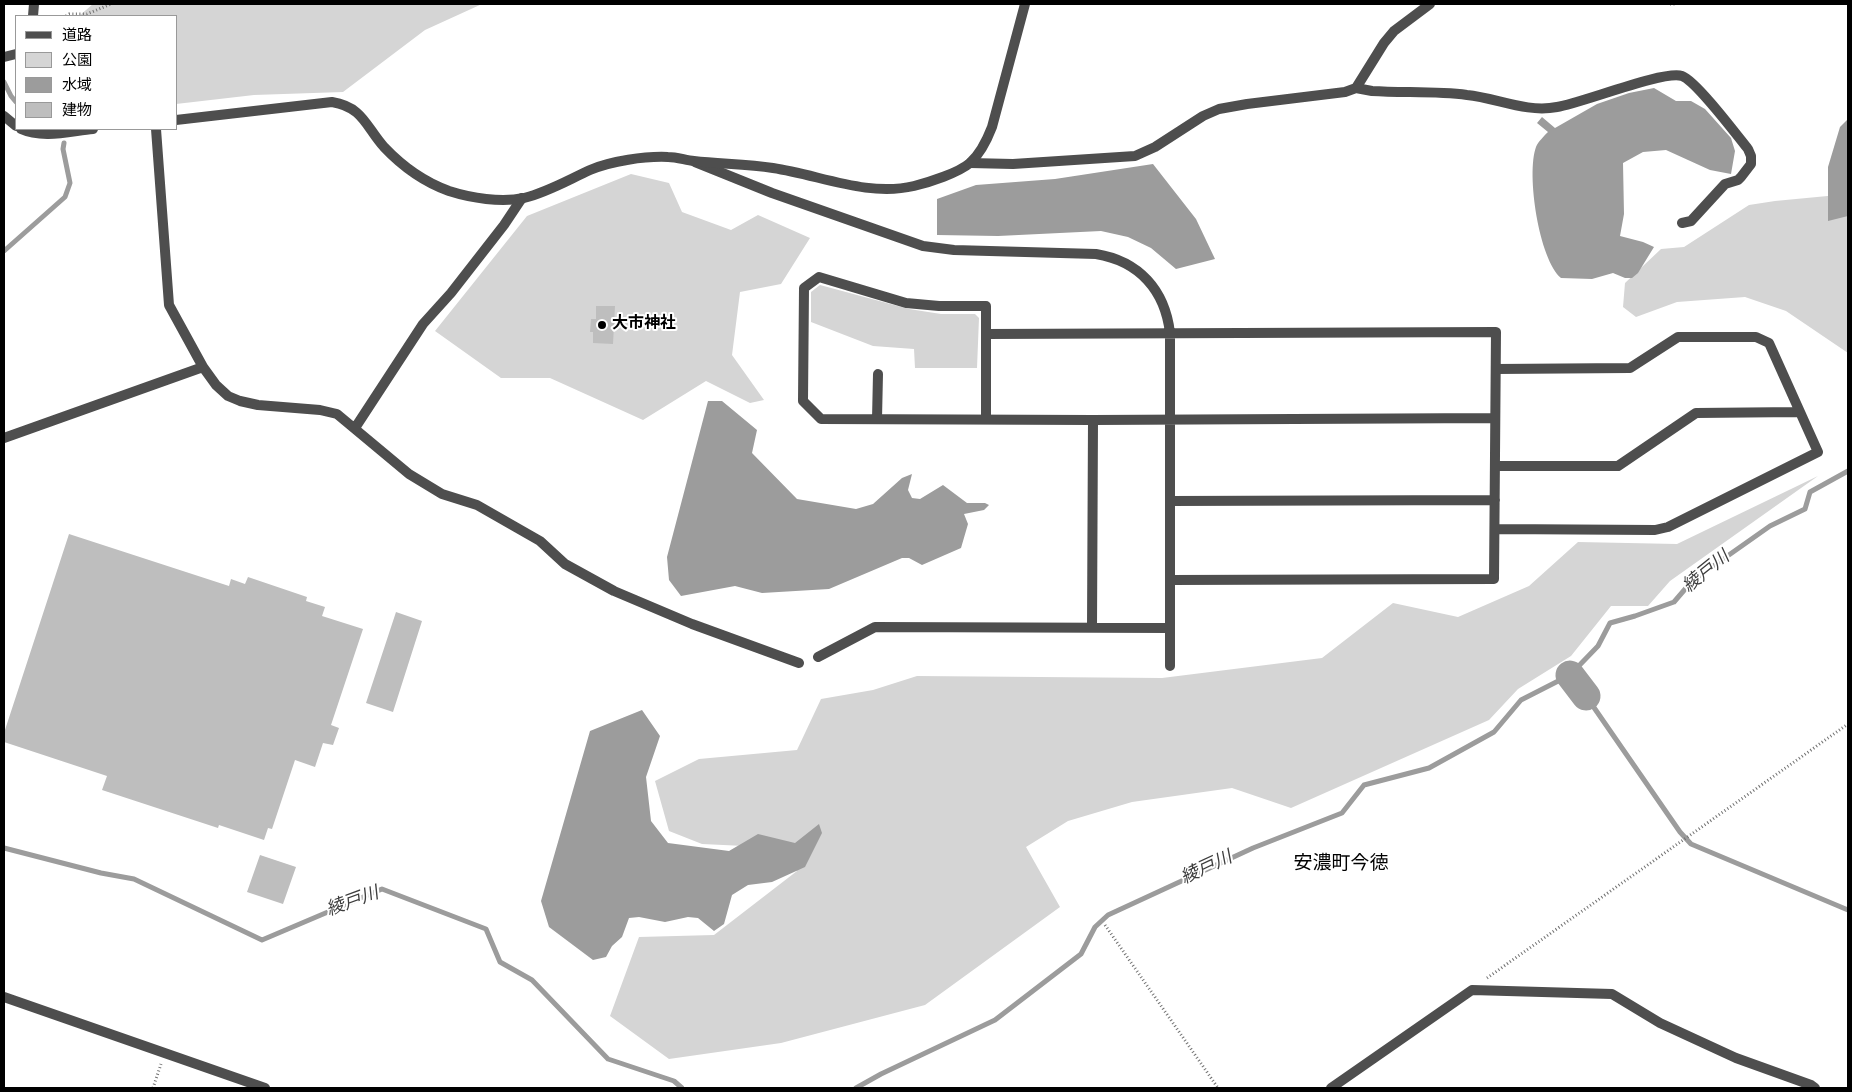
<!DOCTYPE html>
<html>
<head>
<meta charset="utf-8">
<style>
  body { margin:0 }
  #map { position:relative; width:1852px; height:1092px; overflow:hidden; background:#fff; font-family:Overpass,"Noto Sans JP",sans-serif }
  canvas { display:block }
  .frame { position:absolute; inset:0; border:5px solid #000; pointer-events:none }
  .legend { position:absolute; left:15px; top:15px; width:162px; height:115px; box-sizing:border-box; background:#fff; border:1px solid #999; margin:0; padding:6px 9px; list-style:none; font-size:15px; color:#000 }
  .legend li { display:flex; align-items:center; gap:10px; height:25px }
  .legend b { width:25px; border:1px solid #999 }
</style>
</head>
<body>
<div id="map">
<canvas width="1852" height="1092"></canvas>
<div class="frame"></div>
<ul class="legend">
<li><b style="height:6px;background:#4e4e4e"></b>道路</li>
<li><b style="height:14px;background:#d5d5d5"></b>公園</li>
<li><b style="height:14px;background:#9c9c9c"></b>水域</li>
<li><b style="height:14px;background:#bebebe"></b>建物</li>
</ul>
</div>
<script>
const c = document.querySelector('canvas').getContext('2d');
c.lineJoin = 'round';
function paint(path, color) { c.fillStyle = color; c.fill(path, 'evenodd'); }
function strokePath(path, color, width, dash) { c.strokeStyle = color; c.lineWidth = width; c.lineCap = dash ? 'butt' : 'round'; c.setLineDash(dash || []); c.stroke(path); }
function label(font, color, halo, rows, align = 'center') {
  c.font = font + ' Overpass,"Noto Sans JP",sans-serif'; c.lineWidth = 4; c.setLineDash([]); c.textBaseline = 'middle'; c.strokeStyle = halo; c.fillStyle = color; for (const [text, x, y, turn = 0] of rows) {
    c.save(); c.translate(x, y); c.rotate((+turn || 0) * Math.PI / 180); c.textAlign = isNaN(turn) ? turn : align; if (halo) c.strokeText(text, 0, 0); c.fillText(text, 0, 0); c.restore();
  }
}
paint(new Path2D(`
  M93 4H482L425 30 343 92 254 95 176 104V16H79Z
  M631 174 669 183 682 212 731 230 758 215 810 238 781 284 740 292 732 355 764 400 750 403 706 381 643 420 550 378H501L435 331 527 216Z
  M1838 195 1848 198V353L1786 311 1745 297 1677 302 1636 317 1623 307 1625 283 1661 249 1684 247 1749 205 1775 201Z
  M820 285 909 309 941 314H975L979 318 977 368H915L914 349 873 346 811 322V292Z
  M1818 476 1670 581 1648 606H1611L1571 656 1518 689 1489 720 1291 808 1232 788 1132 802 1068 821 1026 847 1060 907 925 1005 781 1043 669 1059 610 1016 639 937 714 935 797 871 787 848 702 844 669 831 655 781 699 759 797 750 821 699 873 690 917 676 1162 678 1322 658 1393 603 1458 617 1529 586 1578 542 1677 544Z`), '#d5d5d5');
paint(new Path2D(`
  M1654 88 1676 101H1691L1705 109 1731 138 1735 151 1731 174 1710 170 1666 150 1643 152 1623 163 1624 214 1620 236 1643 242 1654 247 1638 273 1632 278H1625L1613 273 1592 279 1561 278C1539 259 1526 174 1536 147 1538 142 1544 136 1548 132L1537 123 1542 117 1555 128 1597 104 1629 93Z
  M1848 119V216L1828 221V167L1840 127Z
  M1153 164 1196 219 1215 259 1176 269 1151 248 1128 237 1101 231 998 236 937 235V199L976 185 1055 179Z
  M708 401H722L757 430 752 453 797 499 856 509 873 504 902 478 912 474 908 490 912 498 920 499 943 485 967 503H985L989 505 984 510 964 514 968 524 961 548 922 565 909 558H902L829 589 762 593 735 586 681 596 669 580 667 557Z
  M642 710 660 736 646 777 651 821 668 843 729 851 758 834 795 843 819 824 822 833 805 867 772 882 748 885 732 895 724 924 714 931 698 918 688 917 665 922 639 917 629 918 622 937 612 946 606 957 593 960 549 927 541 901 590 731Z`), '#9c9c9c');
strokePath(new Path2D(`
  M4 82 11 96 16 102
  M4 251 65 197 70 183 63 149 64 143
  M1586 696 1680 832 1691 844 1848 910
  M4 848 101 873 134 879 262 940 382 889 486 929 500 962 532 980 608 1059 674 1081 682 1088
  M856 1088 881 1074 995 1020 1081 954 1095 927 1108 915 1253 848 1342 813 1364 785 1429 768 1494 732 1521 700 1570 675 1598 646 1610 623 1635 616 1674 602 1692 581 1770 526 1805 509 1810 492 1848 471`), '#9c9c9c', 5);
strokePath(new Path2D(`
  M1570 675 1586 696`), '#9c9c9c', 29);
paint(new Path2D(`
  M596 306H615L613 344 593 343V332H590L591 319H596Z
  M69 534 229 586 231 579 245 584 248 577 307 597 306 601 325 607 322 616 363 629 331 725 339 728 333 745 323 743 315 767 295 760 272 829 268 828 264 840 219 825 218 828 102 790 107 776 4 742V733Z
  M396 612 422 621 393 712 366 703Z
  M260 855 296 867 283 904 247 892Z`), '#bebebe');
strokePath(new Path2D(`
  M1670 4H1676
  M66 16 69 14H87L111 4
  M1105 925 1218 1088
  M1487 978 1848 724
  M153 1088 161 1064`), '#707070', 3, [1, 2.5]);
strokePath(new Path2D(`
  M33 16 34 4
  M4 57 16 54
  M1356 88 1384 43 1394 31 1430 4
  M156 129 169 305 203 367 216 385 228 396 240 401 258 405 320 410 337 414 409 474 442 494 477 505 540 541 565 564 614 591 692 624 799 663
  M695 162 772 193 923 246 954 250 1096 254C1139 261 1165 290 1170 333V628L875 627 818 657
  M970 163 1013 164 1135 156 1155 147 1203 116 1219 109 1247 104 1345 92 1356 88 1372 91C1403 93 1436 91 1467 95 1497 98 1526 113 1557 107 1582 103 1664 70 1682 76 1696 81 1736 134 1748 149L1751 156V164L1741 177 1738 180 1725 184 1691 221 1682 223
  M986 334V419
  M877 419 878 374
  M355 428 423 324 451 293 504 225 522 198
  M4 438 203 367
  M1496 466H1618L1696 413 1799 412
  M1170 501 1495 500
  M1495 529 1655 530 1668 527 1818 452 1769 343 1756 337H1678L1630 368 1496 369
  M1171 580 1494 579 1496 332 986 334V306H939L906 303 819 277 804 288 803 401 821 419 1093 420 1495 418
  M1092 627 1093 420
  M1170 628V666
  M4 997 265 1088
  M1331 1088 1472 990 1612 994 1660 1023 1736 1058 1811 1085 1815 1088`), '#4e4e4e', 10);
strokePath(new Path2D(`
  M4 116 16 126
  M176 120 332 102C363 107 366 127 384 147 402 166 424 182 449 191 471 198 501 203 524 198 548 192 568 180 590 170 611 161 645 156 668 157 677 157 685 160 694 161 720 164 747 164 773 168 820 175 867 197 914 186 930 182 958 173 970 163 980 154 987 140 992 127L1025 4
  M21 129C43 139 71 131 93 129`), '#4e4e4e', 10);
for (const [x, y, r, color] of [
  [602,325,5,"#000"]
]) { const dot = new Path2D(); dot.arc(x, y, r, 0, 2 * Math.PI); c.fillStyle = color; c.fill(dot); strokePath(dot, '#fff', 2); }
label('bold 16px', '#000', '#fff', [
  ["大市神社",612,325]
], 'left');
label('italic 18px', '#3d3d3d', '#fff', [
  ["綾戸川",1707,573,-39],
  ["綾戸川",1207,869,-25],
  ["綾戸川",353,903,-20]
]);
label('19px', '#000', '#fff', [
  ["安濃町今徳",1341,865]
]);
</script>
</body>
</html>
